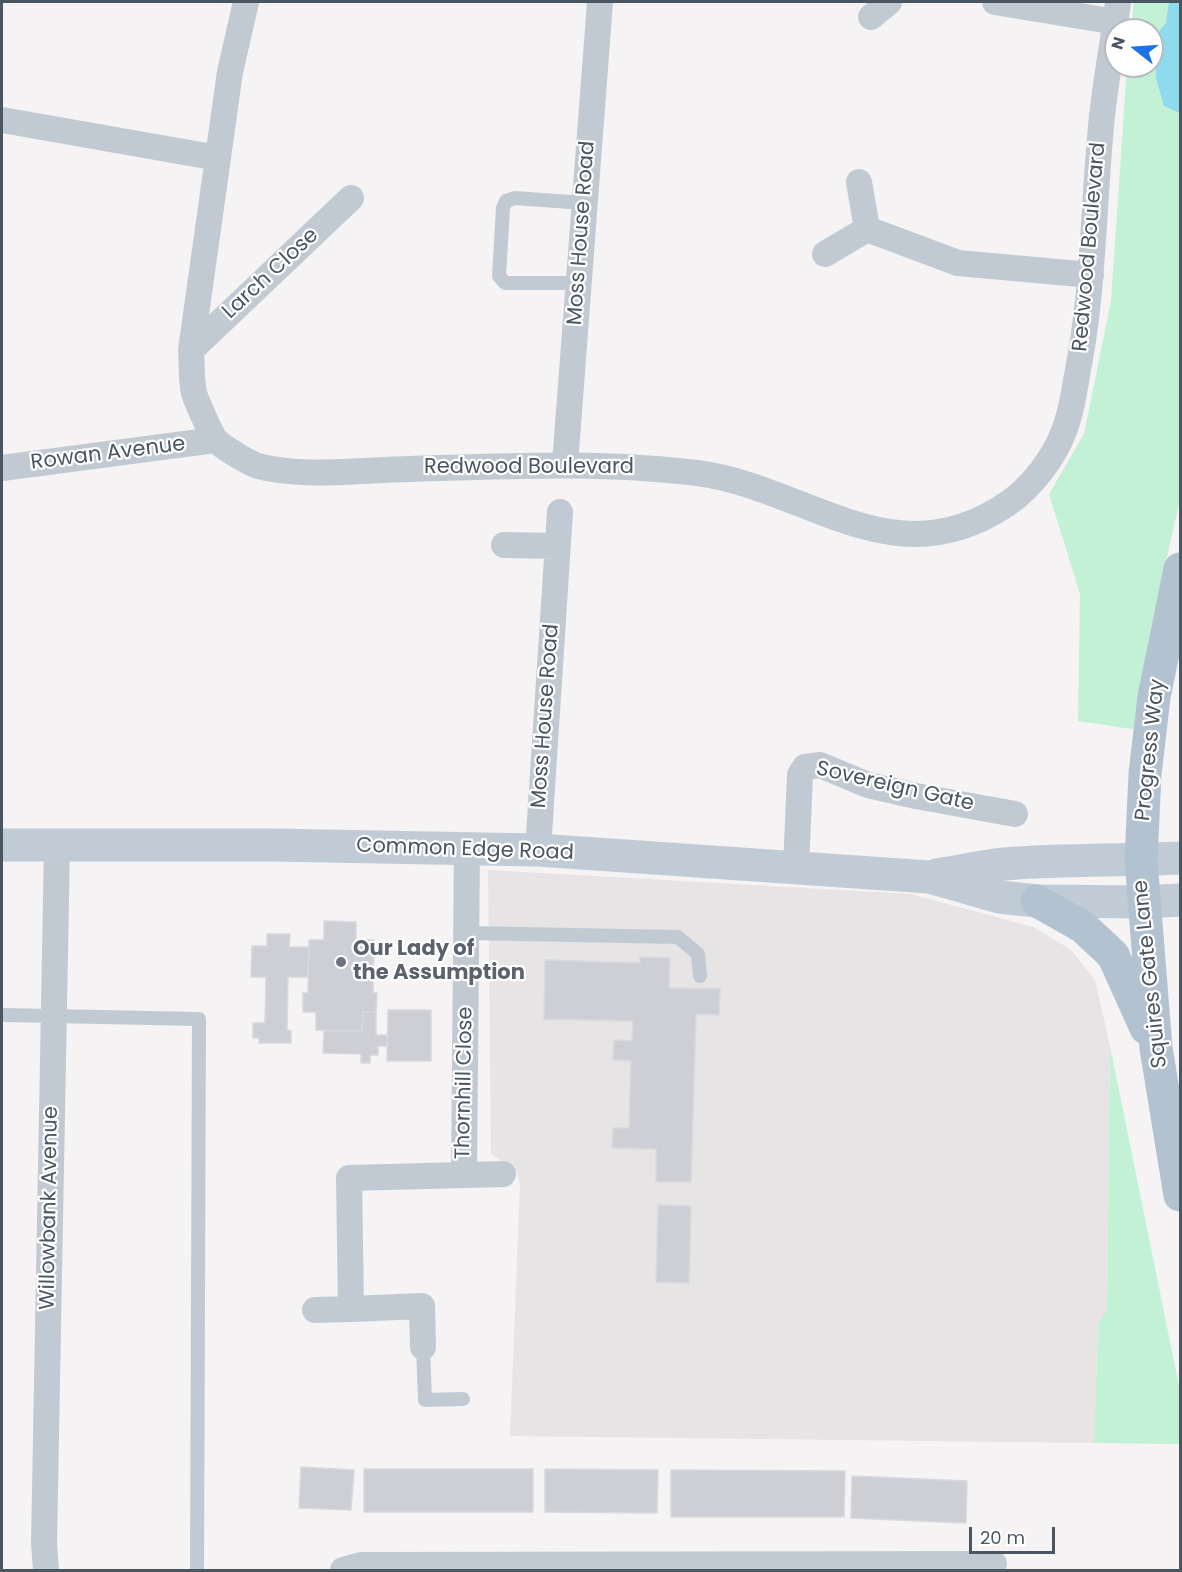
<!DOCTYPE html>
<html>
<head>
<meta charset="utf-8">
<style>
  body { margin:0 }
  #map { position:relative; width:1182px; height:1572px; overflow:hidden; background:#f5f3f3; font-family:Poppins,sans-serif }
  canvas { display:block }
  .frame { position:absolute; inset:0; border:3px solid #4a5661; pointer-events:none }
  .north { position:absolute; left:1104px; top:18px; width:60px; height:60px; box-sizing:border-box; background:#fff; border:2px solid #b7bbc0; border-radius:50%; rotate:287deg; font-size:16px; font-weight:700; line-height:24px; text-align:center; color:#4a5661 }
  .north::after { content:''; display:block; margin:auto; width:21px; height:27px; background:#1a73e8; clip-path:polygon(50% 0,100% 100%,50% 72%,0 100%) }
  .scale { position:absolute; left:969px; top:1527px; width:86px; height:27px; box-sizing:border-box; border:3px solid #4a5661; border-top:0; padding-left:8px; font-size:18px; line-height:21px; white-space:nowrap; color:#4a5661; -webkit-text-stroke:4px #fff; paint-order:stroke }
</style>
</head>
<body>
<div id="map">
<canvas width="1182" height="1572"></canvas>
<div class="frame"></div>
<div class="north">N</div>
<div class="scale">20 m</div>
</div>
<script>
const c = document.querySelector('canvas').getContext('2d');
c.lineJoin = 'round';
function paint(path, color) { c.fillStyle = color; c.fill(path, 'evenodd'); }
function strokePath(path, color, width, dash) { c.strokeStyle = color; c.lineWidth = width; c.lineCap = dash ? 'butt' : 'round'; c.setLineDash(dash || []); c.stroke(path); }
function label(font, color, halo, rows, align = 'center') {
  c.font = font + ' Poppins,sans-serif'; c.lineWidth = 4.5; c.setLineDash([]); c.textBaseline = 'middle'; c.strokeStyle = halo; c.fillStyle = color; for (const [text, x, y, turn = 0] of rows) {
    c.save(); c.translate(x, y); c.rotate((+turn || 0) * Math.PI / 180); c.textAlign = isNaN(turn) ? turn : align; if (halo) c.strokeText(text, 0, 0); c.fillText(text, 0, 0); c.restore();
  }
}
paint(new Path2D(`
  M488 870 911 894 1033 927 1070 949 1095 980 1110 1046 1107 1309 1098 1324 1094 1443 510 1436 520 1184 516 1170 491 1154Z`), '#e6e4e5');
paint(new Path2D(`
  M1134 2H1180V499L1151 628 1138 730 1078 721 1080 594 1049 494 1084 434 1111 301 1127 66H1152V30H1131Z
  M1110 1046 1180 1391V1444L1094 1443 1098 1324 1107 1309Z`), '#c3f1d5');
paint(new Path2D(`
  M1169 2H1180V113L1164 106 1156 78 1155 52 1160 30 1166 23Z`), '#90daee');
const building = new Path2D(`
  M324 921 356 922V939L374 940 373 993H377L376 1012H363L362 1031 316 1030V1012H303V993H308L309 940H324Z
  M267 934H290L289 947H309L308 977H288L287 1030 291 1031V1043H259V1038H253V1023H265L266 977H251L252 946H267Z
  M640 957 670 958 669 988 720 989 719 1015 696 1014 691 1182H656V1149L612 1148 613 1128H629L631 1061 613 1060 614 1040 632 1041 633 1021 544 1019 545 960 640 963Z
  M388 1010H431V1061H387Z
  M363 1012H376V1035H387L388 1046H378V1055H370V1063H361V1054L323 1053 324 1031H362Z
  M658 1205 691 1206 689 1283 656 1282Z
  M301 1467 354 1470 351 1510 299 1508Z
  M364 1469H533V1512H364Z
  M545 1469 658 1470 657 1513 545 1512Z
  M671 1470 845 1471 844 1517H671Z
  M852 1476 967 1481 966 1523 851 1518Z`);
paint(building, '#cdcfd5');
strokePath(building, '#d7d9de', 1.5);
strokePath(new Path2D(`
  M578 283H505L499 276 503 208 506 201 515 198 584 203
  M467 933 678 937 698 954 700 976
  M2 1015 199 1019 197 1570
  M423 1347 425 1400 463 1399`), '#c1cad2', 14);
strokePath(new Path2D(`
  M246 2 230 72 191 350C192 363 191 380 194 393 196 400 211 434 215 439 220 446 249 463 258 466 302 478 363 470 409 469 506 466 601 461 697 473 807 487 894 581 1007 504 1031 488 1054 458 1064 431 1071 413 1074 394 1077 375 1093 296 1093 217 1100 138 1103 92 1113 47 1118 2
  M995 2 1116 22
  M871 17 889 2
  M2 120 218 158
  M859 182 867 229
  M825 254 867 229 958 263 1091 275
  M191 350 351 198
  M565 464 600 2
  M2 468 215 440
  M504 545 557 546
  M538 850 560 512
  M796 867 800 775 805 767 820 765 868 785 916 796 1015 814
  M464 1174 467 847
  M315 1310 351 1309
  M423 1347 422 1306 351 1309 349 1178 503 1174
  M46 1570 44 1543 57 845
  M343 1570 361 1565 994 1564`), '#c1cad2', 26);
strokePath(new Path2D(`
  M2 845H272L538 850 929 877 999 897 1037 901 1143 902 1180 900
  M936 875C959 872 982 866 1005 864 1063 859 1122 861 1180 858`), '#c1cbd6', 33);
strokePath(new Path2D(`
  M1180 569 1154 697 1145 774 1141 860 1156 1048 1180 1195
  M1037 901 1083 927 1113 955 1146 1028`), '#b3c2d1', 33);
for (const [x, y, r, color] of [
  [341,962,6,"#6b7280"]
]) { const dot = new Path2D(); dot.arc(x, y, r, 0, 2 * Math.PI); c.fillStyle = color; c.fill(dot); strokePath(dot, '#fff', 2); }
label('21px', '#4a5661', '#fff', [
  ["Moss House Road",582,233,-86],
  ["Redwood Boulevard",1090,247,-85],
  ["Larch Close",271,274,-43],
  ["Rowan Avenue",108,454,-7],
  ["Redwood Boulevard",529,468],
  ["Moss House Road",546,716,-86],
  ["Progress Way",1151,750,-84],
  ["Sovereign Gate",895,787,13],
  ["Common Edge Road",465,850,2],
  ["Squires Gate Lane",1151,974,-96],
  ["Thornhill Close",465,1083,-89],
  ["Willowbank Avenue",50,1208,-89]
]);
label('bold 21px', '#5b616d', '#fff', [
  ["Our Lady of",353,950],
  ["the Assumption",353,974]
], 'left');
</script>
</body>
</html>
